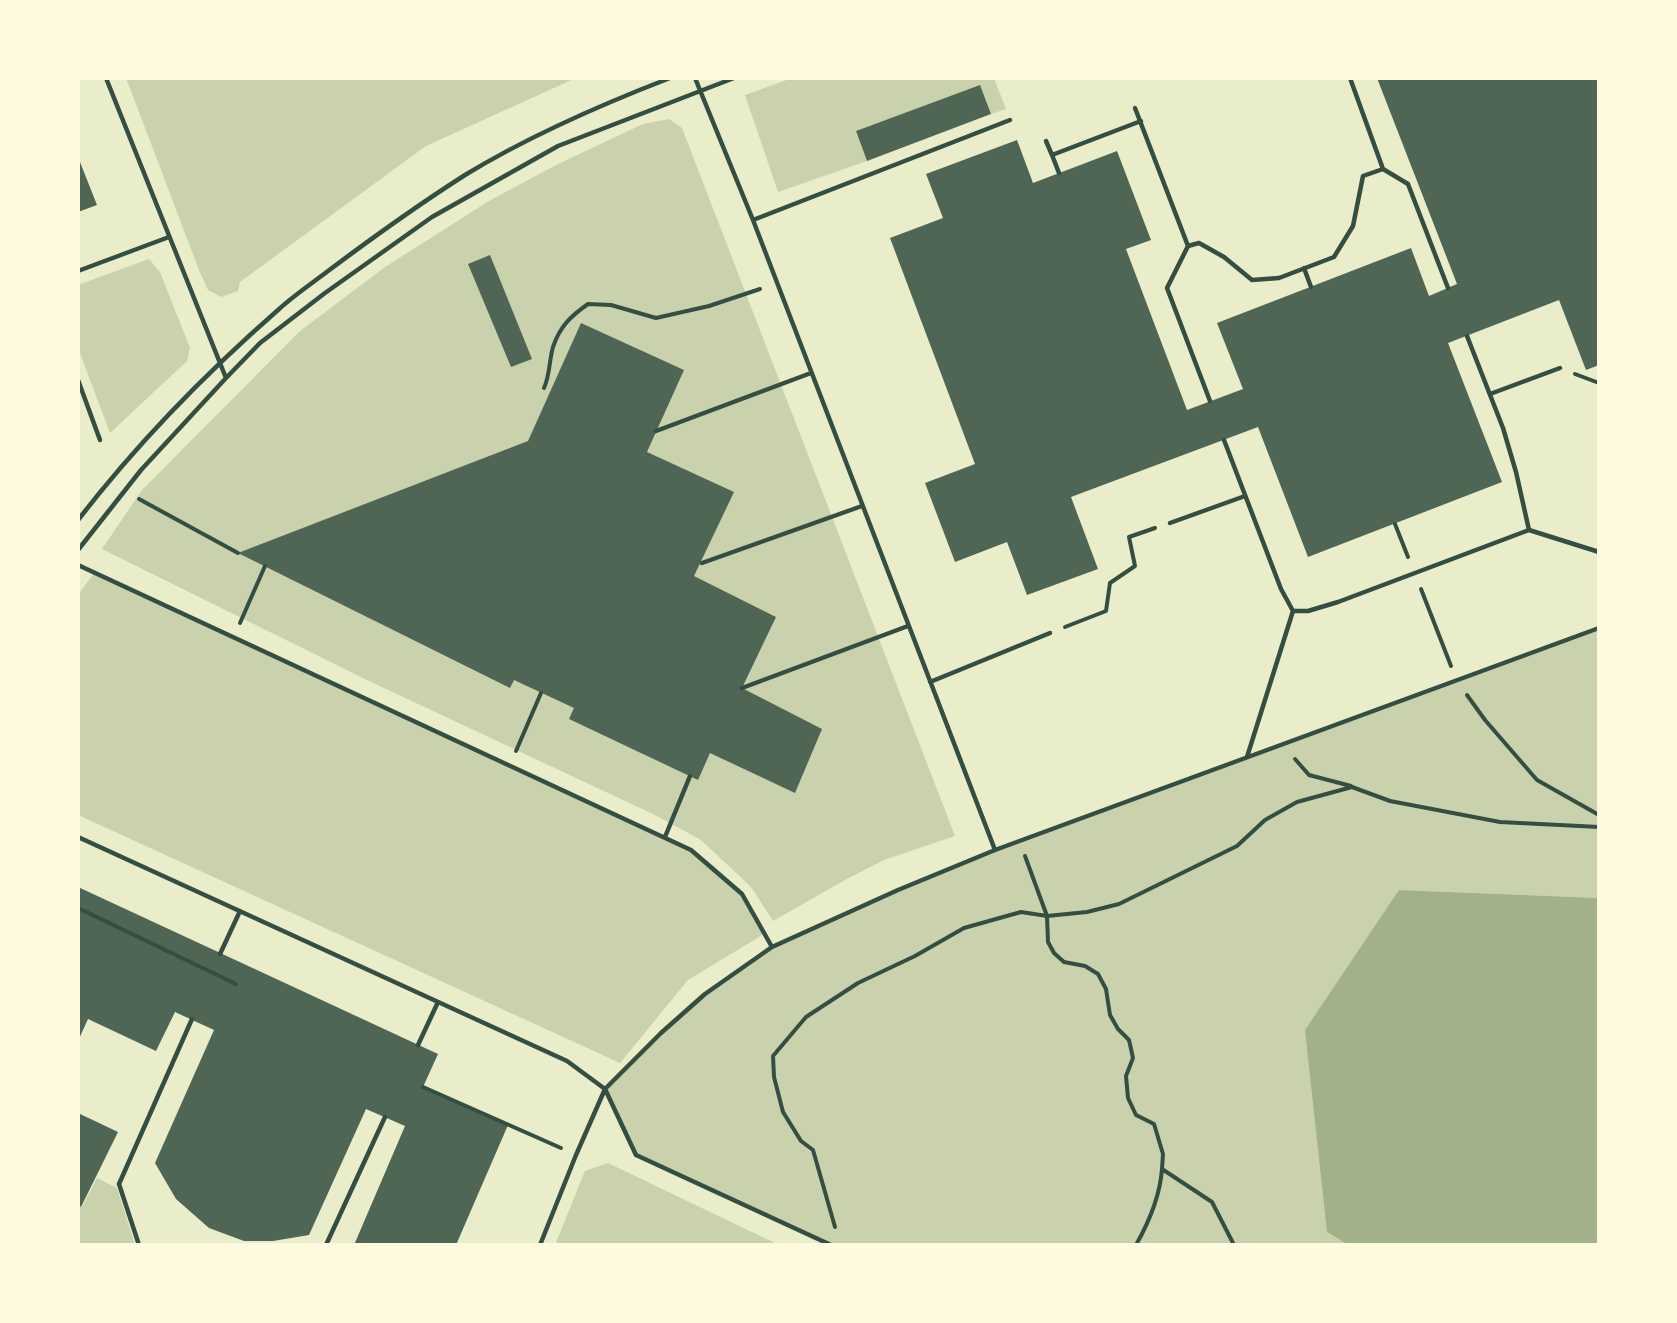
<!DOCTYPE html>
<html>
<head>
<meta charset="utf-8">
<style>
  body { margin:0 }
  #map { position:relative; width:1677px; height:1323px; overflow:hidden; background:#e9edc9; font-family:Georgia,serif }
  canvas { display:block }
  .frame { position:absolute; inset:0; border:80px solid #fefae0; pointer-events:none }
</style>
</head>
<body>
<div id="map">
<canvas width="1677" height="1323"></canvas>
<div class="frame"></div>
</div>
<script>
const c = document.querySelector('canvas').getContext('2d');
c.lineJoin = 'round';
function paint(path, color) { c.fillStyle = color; c.fill(path, 'evenodd'); }
function strokePath(path, color, width, dash) { c.strokeStyle = color; c.lineWidth = width; c.lineCap = dash ? 'butt' : 'round'; c.setLineDash(dash || []); c.stroke(path); }
paint(new Path2D(`
  M126 78H576L426 146 240 282 238 291 221 297 208 290 199 270Z
  M792 78H994L1006 109 991 114 980 86 856 131 867 161 778 192 745 95Z
  M669 119 682 128 955 836 884 860 845 880 773 921 751 887 701 840 653 814 371 682 102 549 142 490 300 331 385 267 489 201 556 165 643 124Z
  M149 259 160 272 190 348 187 361 110 433 78 348V285Z
  M94 573 691 850 742 894 764 934 688 980 620 1063 78 815V595Z
  M1599 628V898L1399 890 1327 1232 1348 1245H831L636 1155 605 1089 705 994 772 947 995 850Z
  M608 1163 779 1245H555L585 1171Z
  M97 1178 117 1188 135 1245H78V1205L82 1207Z`), '#cad2ad');
paint(new Path2D(`
  M1399 890 1599 898V1245H1348L1327 1232 1305 1030Z`), '#a3b18a');
paint(new Path2D(`
  M1377 78H1599V365L1586 370 1559 300 1448 343 1502 482 1308 557 1258 427 1071 497 1098 569 1027 595 1007 542 955 562 925 483 975 464 890 238 943 218 926 174 1017 140 1033 183 1117 151 1151 240 1126 249 1187 410 1243 389 1217 323 1411 248 1429 296 1457 284Z
  M980 85 991 114 867 161 856 131Z
  M78 157 97 205 78 212Z
  M490 255 532 359 511 367 468 264Z
  M581 323 684 370 647 452 734 492 694 576 776 617 742 688 822 729 795 793 710 753 698 780 569 719 574 708 514 680 510 688 238 553 528 441Z
  M78 887 438 1054 423 1087 508 1125 456 1245H354L405 1126 366 1109 309 1235 273 1241H244L209 1228 176 1199 155 1163 214 1030 175 1012 156 1051 88 1019 78 1041Z
  M78 1113 118 1132 81 1207 78 1205Z`), '#4f6655');
strokePath(new Path2D(`
  M1575 374 1599 383
  M544 388C550 375 549 361 553 347 560 326 571 316 588 304L611 305 656 318 709 306 760 289
  M139 499 238 553
  M1395 524 1408 557
  M1421 589 1451 666
  M240 623 265 566
  M1065 627 1106 611 1110 583 1135 566 1129 537 1155 528
  M1467 695 1485 720 1537 780 1599 815
  M516 751 541 693
  M1295 759 1309 775 1351 786
  M78 908 236 984
  M423 1087 561 1148
  M835 1227 813 1150 801 1141 783 1112 774 1077 773 1056 806 1017 858 983 915 956 964 928 1021 912 1047 916 1025 856
  M1136 1245C1149 1222 1160 1196 1162 1169
  M1234 1245 1212 1202 1162 1169 1163 1154 1154 1124 1136 1115 1128 1098 1126 1076 1133 1058 1129 1040 1118 1029 1110 1015 1106 989 1098 974 1085 966 1064 962 1054 953 1048 942 1047 916 1087 912 1119 904 1237 846 1265 820 1297 802 1352 787 1390 801 1500 822 1599 827`), '#344e41', 4);
strokePath(new Path2D(`
  M106 78 226 378
  M695 78 753 220 995 850
  M1350 78 1383 169 1408 184 1448 288
  M1135 108 1188 246 1167 288 1210 401
  M1046 141 1052 155 1141 121
  M1052 155 1059 173
  M753 220 1010 120
  M1188 246 1199 243 1224 257 1252 280 1279 278 1334 257 1353 226 1363 176 1383 169
  M1304 268 1311 287
  M78 271 169 237
  M1467 336 1503 428 1516 472 1529 530
  M78 380 100 440
  M1490 394 1560 368
  M656 431 811 373
  M1224 440 1281 589 1293 611H1308L1338 602 1529 530 1599 552
  M78 520C136 445 206 373 278 310 293 296 311 284 328 271 372 238 418 205 465 175 529 136 600 105 670 78
  M1170 523 1245 496
  M78 550 141 470 226 378 260 343 325 293 432 217 558 146 734 78
  M702 563 862 506
  M78 565 691 850 742 894 772 947
  M930 682 1050 633
  M742 688 908 626
  M1247 757 1293 611
  M78 837 567 1061 605 1089 636 1155 831 1245
  M665 837 690 776
  M220 954 240 911
  M418 1045 438 1002
  M139 1245 119 1184 192 1019
  M326 1245 385 1117
  M540 1245 576 1155 605 1089 661 1033 705 994 772 947 898 890 995 850 1599 628`), '#344e41', 4.5);
</script>
</body>
</html>
